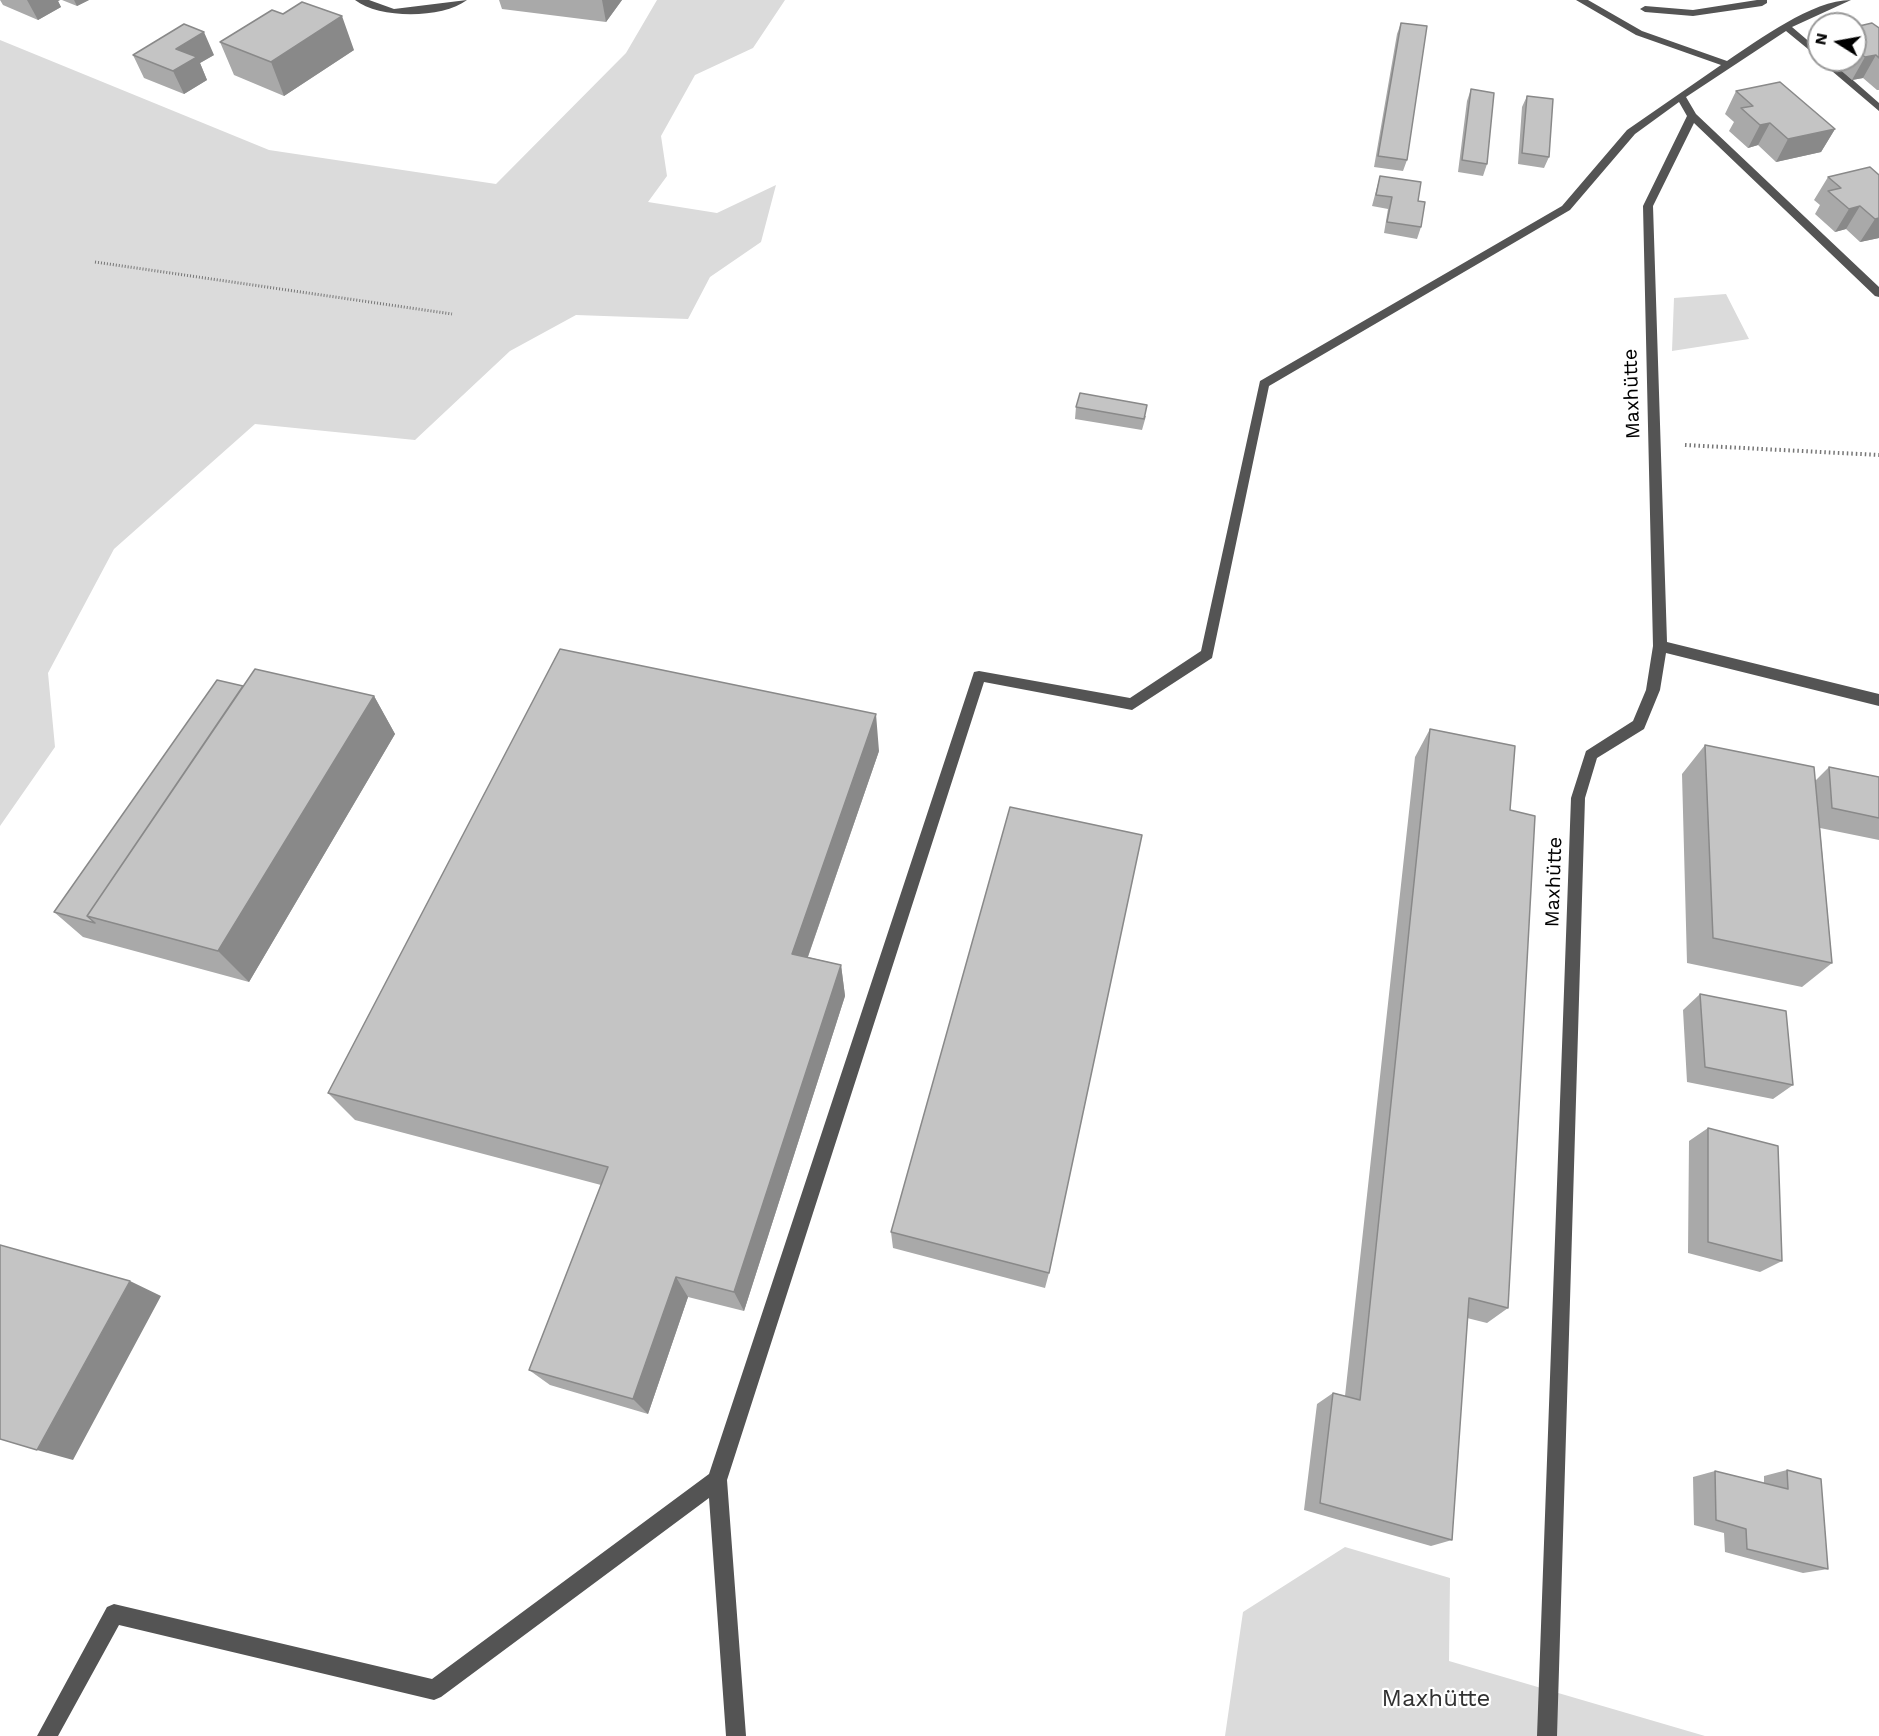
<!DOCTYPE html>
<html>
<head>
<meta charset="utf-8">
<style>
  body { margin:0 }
  #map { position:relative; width:1879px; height:1736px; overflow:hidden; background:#fff; font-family:"Work Sans",sans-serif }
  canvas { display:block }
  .north { position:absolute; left:1807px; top:12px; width:60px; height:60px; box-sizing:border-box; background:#fff; border:2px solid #999; border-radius:50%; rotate:281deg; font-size:16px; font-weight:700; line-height:24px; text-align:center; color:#000 }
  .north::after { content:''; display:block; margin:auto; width:21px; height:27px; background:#000; clip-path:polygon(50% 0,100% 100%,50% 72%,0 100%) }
</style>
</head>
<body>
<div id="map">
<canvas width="1879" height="1736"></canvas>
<div class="north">N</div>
</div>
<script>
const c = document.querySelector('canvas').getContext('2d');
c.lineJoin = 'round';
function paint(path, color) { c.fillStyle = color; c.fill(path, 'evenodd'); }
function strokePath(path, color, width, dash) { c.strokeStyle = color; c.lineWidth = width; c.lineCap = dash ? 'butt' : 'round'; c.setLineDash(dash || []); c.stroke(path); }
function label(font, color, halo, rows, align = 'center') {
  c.font = font + ' "Work Sans",sans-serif'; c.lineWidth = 4.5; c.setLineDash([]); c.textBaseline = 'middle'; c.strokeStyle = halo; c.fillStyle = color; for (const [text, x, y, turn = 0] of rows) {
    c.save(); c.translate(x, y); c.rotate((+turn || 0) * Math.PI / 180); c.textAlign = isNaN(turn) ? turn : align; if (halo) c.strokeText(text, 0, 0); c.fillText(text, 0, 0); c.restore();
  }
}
paint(new Path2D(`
  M657 0H785L753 48 695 75 661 136 667 176 648 202 717 213 776 185 761 242 710 277 688 319 576 315 510 351 415 440 255 424 114 549 48 673 55 747 0 826V40L269 150 496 184 626 53Z
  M1726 294 1749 339 1672 351 1674 298Z
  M1345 1547 1450 1578 1449 1661 1705 1736H1225L1243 1612Z`), '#dbdbdb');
strokePath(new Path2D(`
  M95 262 452 314`), '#767676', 3, [1, 2]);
strokePath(new Path2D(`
  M1685 445 1879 455`), '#767676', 4, [1.5, 3]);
paint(new Path2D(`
  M355 0H369L394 9 467 0C442 19 379 19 355 0Z
  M1576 0H1588L1642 31 1727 61C1759 40 1812 0 1851 0L1792 27 1819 50V58L1786 31 1686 97 1696 114 1879 287V297L1875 296 1694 123 1653 206 1667 642 1879 694V706L1666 653 1660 690 1644 729 1597 758 1585 798 1557 1736H1537L1571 798 1586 751 1633 721 1646 690 1653 646 1643 206 1687 116 1679 102 1635 134 1570 210 1269 386 1212 658 1132 710 984 682 727 1480 746 1736H726L709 1498 441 1697 434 1700 119 1625 58 1736H37L107 1607 114 1604 432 1679 709 1474 974 672 979 671 1130 698 1201 651 1260 381 1562 206 1627 130 1721 65 1636 35Z
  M1757 0H1767V3L1762 6 1693 16 1645 12 1640 9 1645 6 1693 10Z
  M1819 60H1830L1879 103V111Z`), '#545454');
paint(new Path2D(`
  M0 0H60L58 1 61 7 38 20 3 5Z
  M62 0H89L77 6Z
  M499 0H622L606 22 502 9Z
  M1401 23 1407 160 1403 171 1374 167 1397 34Z
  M1855 27 1879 28V90H1877L1863 78 1852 80 1838 68 1841 61 1840 60H1855Z
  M220 42 354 50 284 96 234 75Z
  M133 55H214L200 63 207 80 184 94 144 78Z
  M1471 89 1487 164 1483 176 1458 172 1467 101Z
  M1736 91 1835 129 1821 152 1776 162 1758 145 1748 148 1729 131 1734 122 1725 114Z
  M1527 96 1549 157 1544 168 1518 164 1522 107Z
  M1879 175V238L1860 242 1846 229 1835 232 1815 214 1820 205 1814 200 1828 177Z
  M1380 176 1418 201 1421 227 1417 239 1384 233 1388 209 1372 206Z
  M1076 407 1146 416 1142 430 1075 419Z
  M243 686 374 696 395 734 249 982 83 937 54 912Z
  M1430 729 1510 810 1508 1308 1487 1323 1467 1318 1452 1540 1431 1546 1304 1510 1317 1404 1333 1393 1345 1396 1415 757Z
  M1705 745 1815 781 1829 767 1879 777V840L1820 828 1832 963 1802 987 1687 963 1682 774Z
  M879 751 808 957 841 965 845 996 744 1311 688 1297 648 1414 550 1385 529 1370 601 1185 355 1120 328 1093Z
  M1700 994 1793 1085 1773 1099 1687 1082 1683 1010Z
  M1708 1128 1782 1261 1760 1272 1688 1253 1689 1141Z
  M891 1232 1049 1273 1045 1288 893 1248Z
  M1787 1470 1828 1569 1803 1573 1725 1552 1724 1533 1694 1525 1693 1477 1715 1471 1764 1483V1476Z`), '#a9a9a9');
paint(new Path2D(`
  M27 0H60L58 1 61 7 38 20Z
  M74 0H89L77 6Z
  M602 0H622L606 22Z
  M342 16 354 50 284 96 271 62Z
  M204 32 214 55 200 63 207 80 184 94 173 71 176 49Z
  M1876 55 1863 78 1852 80 1865 57Z
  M1770 123 1758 145 1748 148 1760 125Z
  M1835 129 1821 152 1776 162 1788 139Z
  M1860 206 1846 229 1835 232 1849 209Z
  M1879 218V238L1860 242 1875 219Z
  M374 696 395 734 249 982 218 951Z
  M876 714 879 751 798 985 792 954Z
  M841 965 845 996 744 1311 734 1292Z
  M676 1277 688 1297 648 1414 633 1399Z
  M130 1281 161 1296 73 1460 37 1450Z`), '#898989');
const building = new Path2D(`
  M302 2 342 16 271 62 220 42 272 10 283 14Z
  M1401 23 1427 26 1407 160 1378 156Z
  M1872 23 1879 28V58L1876 55 1865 57 1855 49V44L1860 43 1855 39V27Z
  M184 24 204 32 176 49 197 57 173 71 133 55Z
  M1780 82 1835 129 1788 139 1770 123 1760 125 1741 108 1753 106 1736 91Z
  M1471 89 1494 93 1487 164 1462 160Z
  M1527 96 1553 99 1549 157 1522 153Z
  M1870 167 1879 175V218L1875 219 1860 206 1849 209 1828 191 1841 188 1828 177Z
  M1380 176 1421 182 1418 201 1425 202 1421 227 1387 222 1392 197 1376 195Z
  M1080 393 1147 405 1144 419 1076 407Z
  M560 649 876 714 792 954 841 965 734 1292 676 1277 633 1399 529 1370 608 1167 328 1093Z
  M255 669 374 696 218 951 87 916Z
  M217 680 243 686 87 916 95 923 54 912Z
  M1430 729 1515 746 1510 810 1535 816 1508 1308 1469 1298 1452 1540 1320 1503 1333 1393 1360 1400Z
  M1705 745 1814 767 1832 963 1713 938Z
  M1829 767 1879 777V818L1832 808Z
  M1010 807 1142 835 1049 1273 891 1232Z
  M1700 994 1786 1011 1793 1085 1705 1067Z
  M1708 1128 1778 1146 1782 1261 1708 1242Z
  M0 1245 130 1281 37 1450 0 1439Z
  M1787 1470 1821 1479 1828 1569 1747 1549 1746 1529 1716 1520 1715 1471 1788 1489Z`);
paint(building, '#c4c4c4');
strokePath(building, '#898989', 1.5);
label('20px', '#000', '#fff', [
  ["Maxhütte",1632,394,-92],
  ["Maxhütte",1554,882,-88]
]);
label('24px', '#323232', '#fff', [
  ["Maxhütte",1436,1699]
]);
</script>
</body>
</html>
